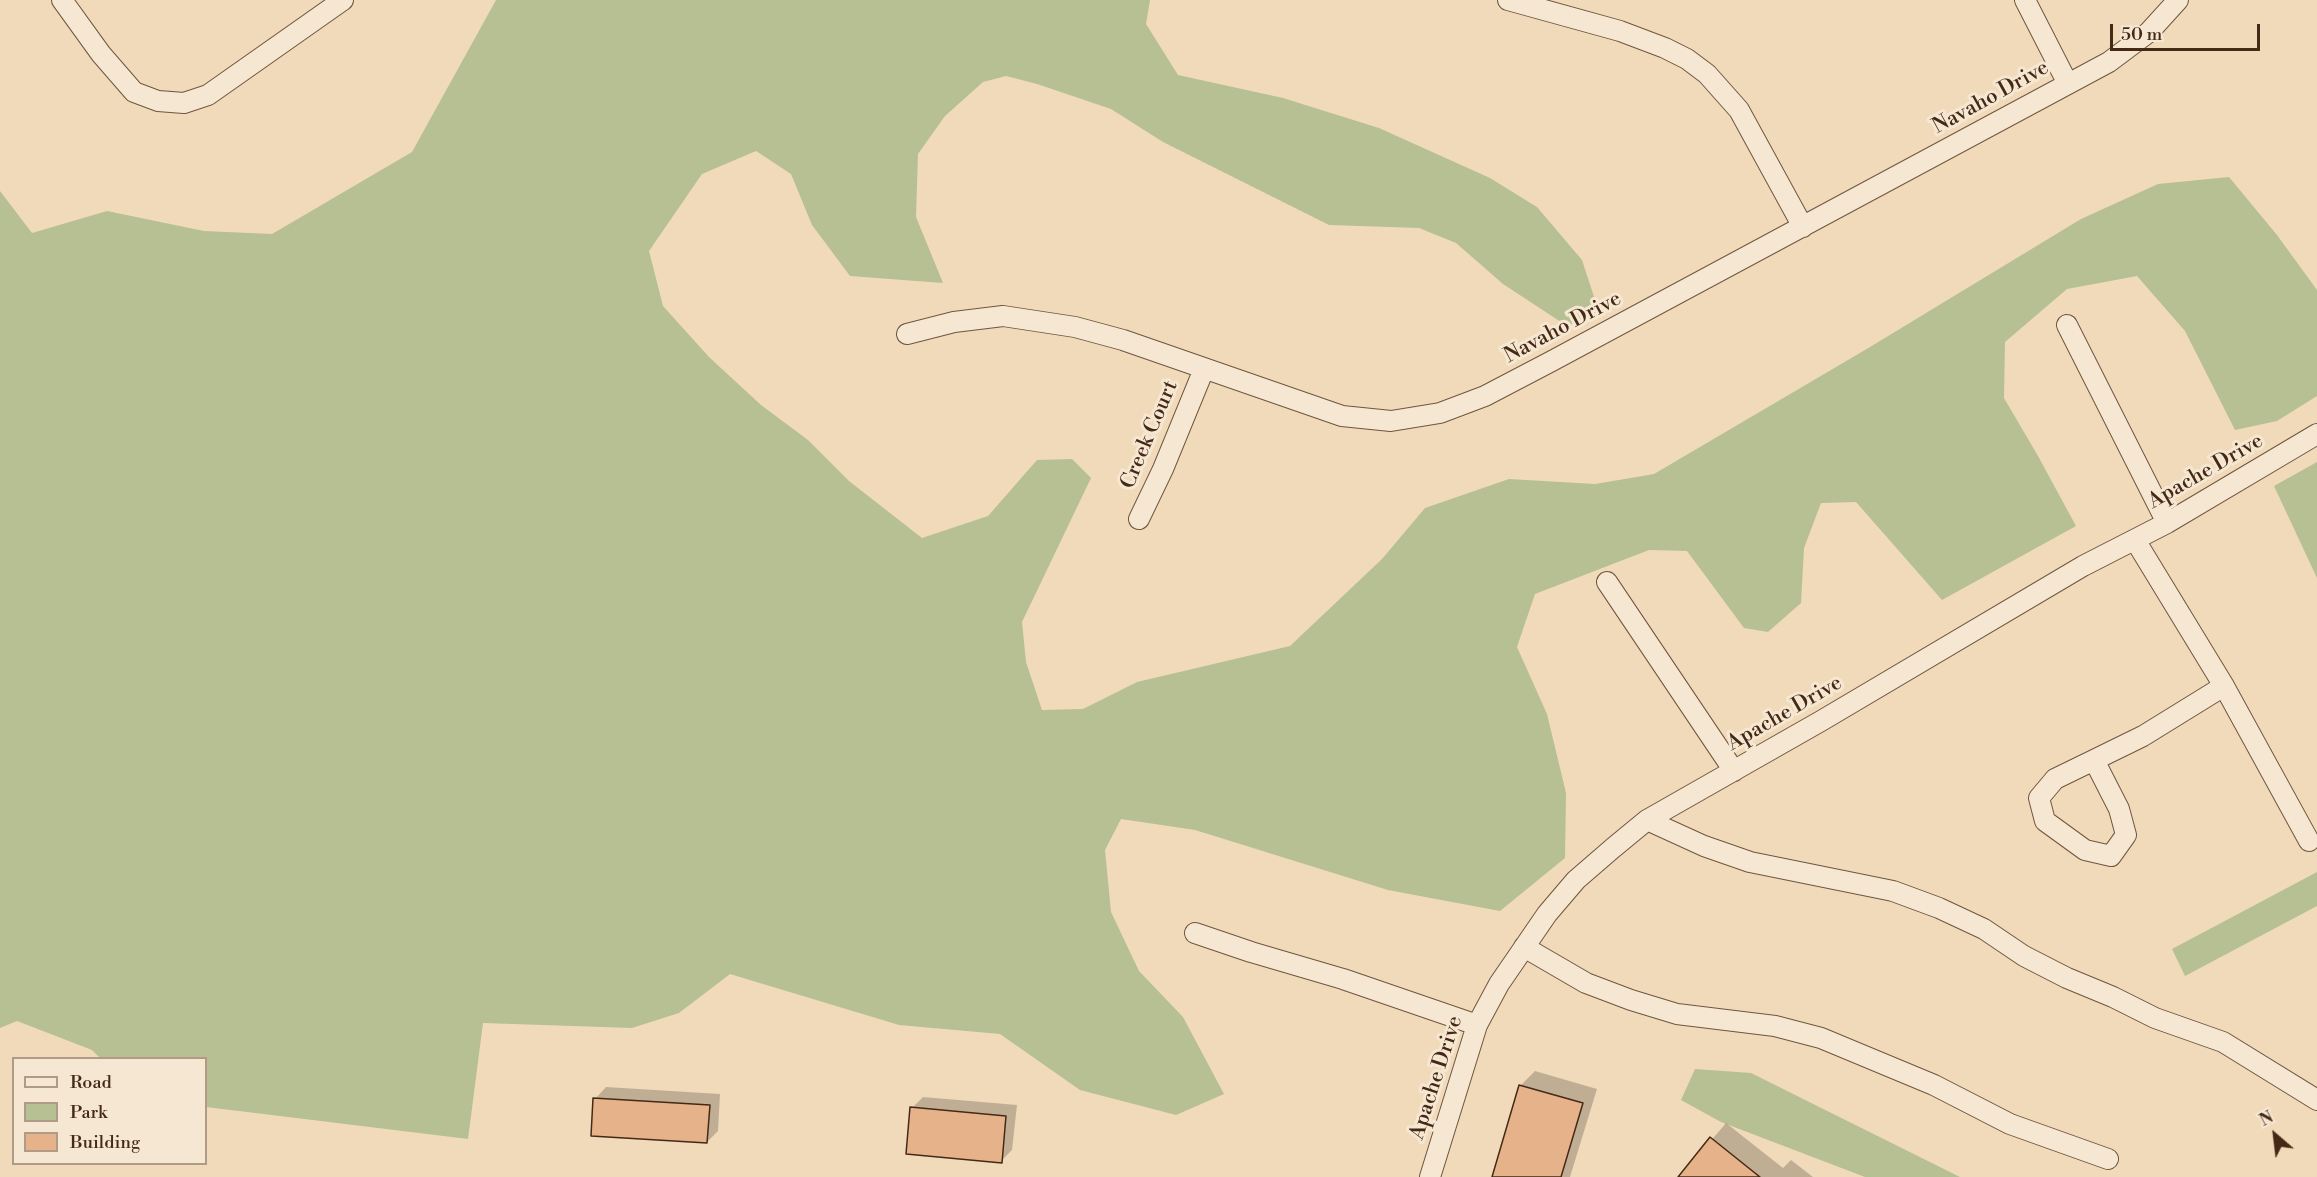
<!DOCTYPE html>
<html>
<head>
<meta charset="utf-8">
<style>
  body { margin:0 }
  #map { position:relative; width:2317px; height:1177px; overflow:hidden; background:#f1daba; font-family:"Libre Bodoni",serif }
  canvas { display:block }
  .legend { position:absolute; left:12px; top:1057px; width:195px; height:108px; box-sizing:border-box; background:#f6e7d2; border:2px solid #af9b87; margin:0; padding:8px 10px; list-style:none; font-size:18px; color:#442916 }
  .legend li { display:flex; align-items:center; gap:12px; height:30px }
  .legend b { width:30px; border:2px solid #af9b87 }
  .north { position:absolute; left:2245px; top:1105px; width:60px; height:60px; -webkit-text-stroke:4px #f6e7d2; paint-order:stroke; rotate:332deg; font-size:16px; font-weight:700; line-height:24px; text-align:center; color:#442916 }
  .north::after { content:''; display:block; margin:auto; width:21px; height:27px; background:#442916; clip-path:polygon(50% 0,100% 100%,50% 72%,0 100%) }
  .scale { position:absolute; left:2110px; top:24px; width:150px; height:27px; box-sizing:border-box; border:3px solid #442916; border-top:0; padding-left:8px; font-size:18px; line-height:21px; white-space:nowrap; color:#442916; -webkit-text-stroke:4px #f6e7d2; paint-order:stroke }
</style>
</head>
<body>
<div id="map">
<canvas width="2317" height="1177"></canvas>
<ul class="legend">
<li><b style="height:8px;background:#f6e7d2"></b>Road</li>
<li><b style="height:16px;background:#b6c092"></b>Park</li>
<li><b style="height:16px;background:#e6b28a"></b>Building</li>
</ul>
<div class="north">N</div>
<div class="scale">50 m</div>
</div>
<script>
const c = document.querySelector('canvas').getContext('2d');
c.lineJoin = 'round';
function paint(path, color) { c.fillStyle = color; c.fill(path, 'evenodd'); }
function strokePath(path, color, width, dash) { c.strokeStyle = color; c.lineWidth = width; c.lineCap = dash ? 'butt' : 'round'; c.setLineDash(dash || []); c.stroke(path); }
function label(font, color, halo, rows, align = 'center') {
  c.font = font + ' "Libre Bodoni",serif'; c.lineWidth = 6; c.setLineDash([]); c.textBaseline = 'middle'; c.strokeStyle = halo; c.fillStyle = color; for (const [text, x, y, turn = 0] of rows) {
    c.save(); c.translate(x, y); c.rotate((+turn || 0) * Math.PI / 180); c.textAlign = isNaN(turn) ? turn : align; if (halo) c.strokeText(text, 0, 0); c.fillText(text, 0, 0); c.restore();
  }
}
paint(new Path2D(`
  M496 0H1150L1146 24 1178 75 1283 98 1379 128 1490 178 1537 207 1582 260 1599 312 1567 326 1503 284 1456 243 1419 228 1329 225 1163 142 1111 109 1037 84 1006 76 983 82 945 116 918 154 916 217 943 283 850 276 812 225 791 174 756 151 702 174 649 251 663 306 709 357 761 405 808 440 849 481 922 538 988 516 1037 460 1072 459 1091 478 1022 622 1026 662 1042 710 1083 709 1137 682 1290 646 1382 559 1425 508 1509 479 1595 484 1654 474 1865 350 2081 219 2158 184 2229 177 2277 235 2317 290V396L2277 421 2235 430 2185 331 2137 276 2067 289 2005 342 2004 398 2038 456 2076 526 1942 600 1856 502 1821 503 1804 548 1801 603 1768 632 1744 628 1687 551 1649 550 1535 594 1517 647 1547 714 1566 793 1565 858 1500 911 1388 890 1195 830 1121 819 1105 850 1111 912 1139 971 1183 1017 1224 1094 1176 1115 1080 1090 1000 1034 899 1025 730 974 679 1013 632 1028 483 1023 468 1139 206 1107V1058H100L92 1050 17 1021 0 1028V191L32 233 107 211 204 231 272 234 412 152Z
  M2317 462V578L2274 486Z
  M2317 872V906L2185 976 2172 949Z
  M1695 1069 1751 1073 1960 1177H1865L1721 1122 1681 1100Z`), '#b6c092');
paint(new Path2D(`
  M1535 1071 1597 1089 1570 1177H1493L1520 1086Z
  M606 1087 720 1094 718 1131 707 1142 595 1099Z
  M923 1097 1017 1105 1012 1150 1001 1161 912 1108Z
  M1726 1123 1783 1168 1791 1160 1813 1177H1680Z`), '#0003');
const building = new Path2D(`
  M1519 1085 1583 1103 1561 1177H1492Z
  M593 1098 710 1105 707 1143 591 1136Z
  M910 1107 1006 1116 1002 1163 906 1154Z
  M1710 1137 1760 1177H1678Z`);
paint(building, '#e6b28a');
strokePath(building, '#442916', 1.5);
const minor = new Path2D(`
  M62 0 101 54 134 92 158 101 184 103 208 95 343 0
  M1508 0 1620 31 1665 48 1687 59 1707 74 1739 110 1803 227
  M2025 0 2068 84
  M2067 325 2167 523
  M907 334 954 322 1003 316 1075 327 1123 340 1342 416 1391 421 1440 413 1485 396 1550 362 2109 62 2149 32 2178 0
  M1139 519 1163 469 1204 369
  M2135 540 2224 686 2309 841
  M1607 582 1734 771
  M2094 760 2119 809 2126 835 2111 856 2085 850 2045 821 2039 798 2055 779Z
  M2094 760 2143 736 2224 686
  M1647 820 1704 846 1750 862 1893 891 1939 908 1984 929 2024 956 2067 978 2113 997 2155 1018 2223 1042 2317 1100
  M1195 933 1251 952 1343 979 1477 1025
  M1524 947 1586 983 1631 1000 1677 1014 1775 1026 1821 1038 1934 1085 2010 1124 2108 1159
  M1430 1177 1477 1025 1499 984 1547 914 1576 880 1613 848 1647 820 1821 721 2083 566 2167 523 2317 434`);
strokePath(minor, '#6f553f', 22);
strokePath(minor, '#f6e7d2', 20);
label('21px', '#442916', '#f6e7d2', [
  ["Navaho Drive",1991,98,-29],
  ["Navaho Drive",1563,328,-28],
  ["Creek Court",1150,435,-67],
  ["Apache Drive",2206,472,-30],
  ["Apache Drive",1785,714,-30],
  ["Apache Drive",1437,1078,-72]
]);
</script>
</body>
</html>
